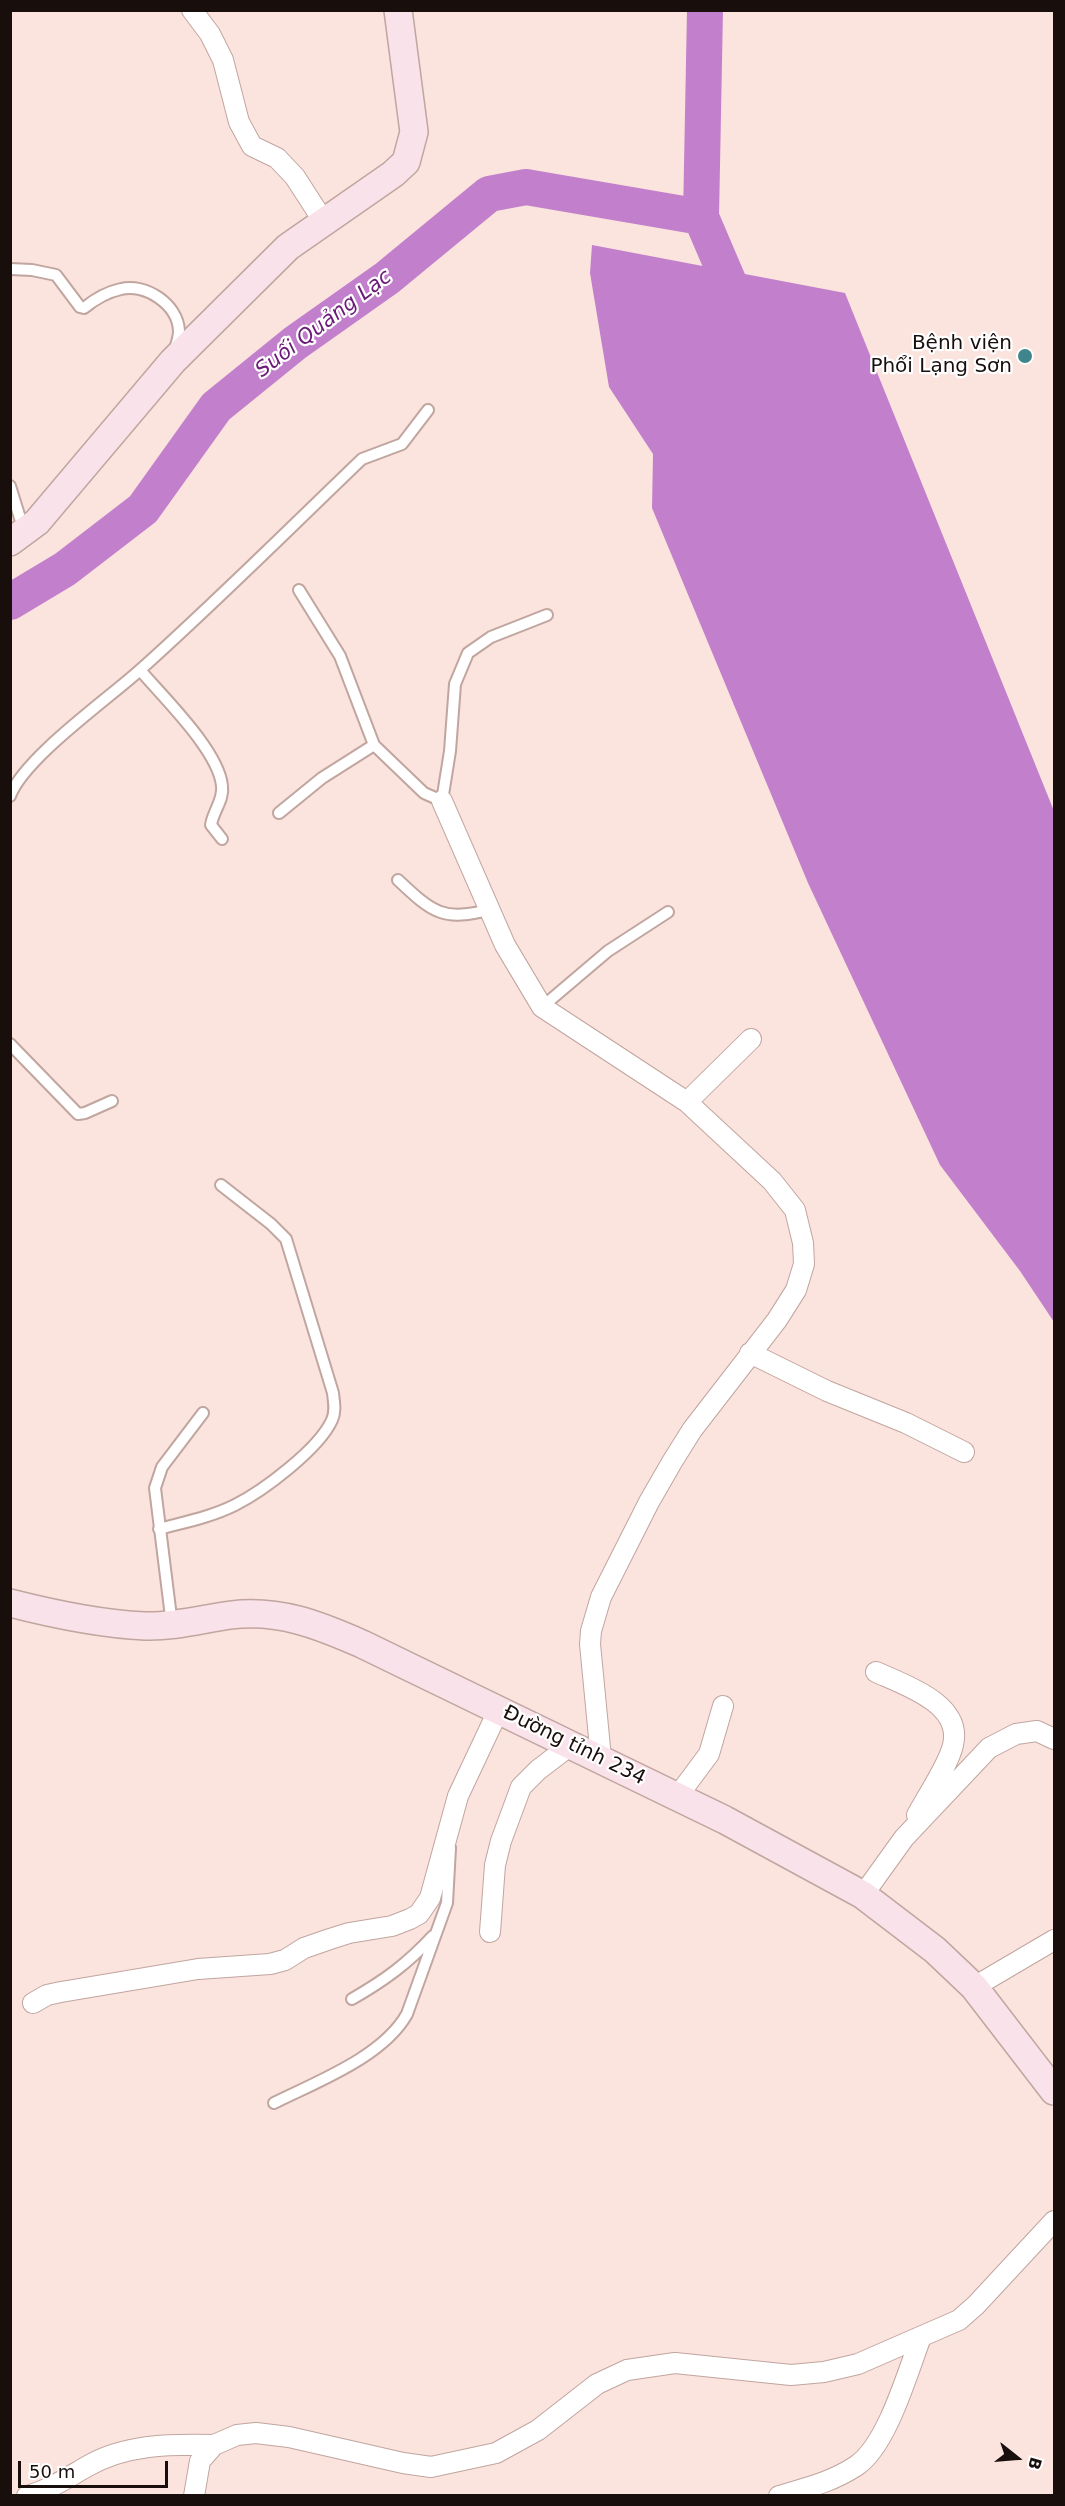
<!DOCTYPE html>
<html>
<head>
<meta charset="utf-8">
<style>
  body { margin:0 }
  #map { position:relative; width:1065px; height:2506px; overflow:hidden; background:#fbe3de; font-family:"DejaVu Sans",sans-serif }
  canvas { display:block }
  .frame { position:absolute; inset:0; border:12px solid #180e0c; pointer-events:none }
  .north { position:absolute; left:987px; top:2428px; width:60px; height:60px; -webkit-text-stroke:4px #fff; paint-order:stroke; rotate:107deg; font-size:16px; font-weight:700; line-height:24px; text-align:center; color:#180e0c }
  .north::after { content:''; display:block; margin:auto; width:21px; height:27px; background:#180e0c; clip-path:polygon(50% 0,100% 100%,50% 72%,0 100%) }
  .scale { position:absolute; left:18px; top:2461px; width:150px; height:27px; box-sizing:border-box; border:3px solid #180e0c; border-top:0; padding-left:8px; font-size:18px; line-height:21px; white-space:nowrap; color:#180e0c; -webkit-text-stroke:4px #fff; paint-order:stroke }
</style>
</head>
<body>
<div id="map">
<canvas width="1065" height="2506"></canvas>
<div class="frame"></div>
<div class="north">B</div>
<div class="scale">50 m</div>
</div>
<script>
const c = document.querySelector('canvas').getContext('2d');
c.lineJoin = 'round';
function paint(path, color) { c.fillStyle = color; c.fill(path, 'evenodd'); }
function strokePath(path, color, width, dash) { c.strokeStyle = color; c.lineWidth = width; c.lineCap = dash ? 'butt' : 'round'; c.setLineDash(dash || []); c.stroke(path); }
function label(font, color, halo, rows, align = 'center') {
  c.font = font + ' "DejaVu Sans",sans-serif'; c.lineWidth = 4.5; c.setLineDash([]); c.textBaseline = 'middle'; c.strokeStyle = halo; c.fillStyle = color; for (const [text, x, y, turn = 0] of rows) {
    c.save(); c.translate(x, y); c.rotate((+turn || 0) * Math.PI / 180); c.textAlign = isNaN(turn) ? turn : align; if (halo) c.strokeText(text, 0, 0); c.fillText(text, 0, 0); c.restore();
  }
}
paint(new Path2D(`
  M592 245 845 293 1054 811V1322L1020 1271 940 1165 808 883 652 508 653 454 609 387 590 273Z`), '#c280cc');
strokePath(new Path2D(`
  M705 10 701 217 742 313
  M10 602 65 569 143 509 216 407 295 343 387 278 489 194 526 187 701 217`), '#c280cc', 36);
const lane = new Path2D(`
  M10 269 32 270 56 275 80 307 84 308C95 299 107 292 121 289 145 283 178 304 179 331 179 336 177 343 175 349
  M10 486 24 531
  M299 590 340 656 374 745
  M140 670C163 697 219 751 222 786 224 800 213 811 211 825L222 839
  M10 796C24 758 108 699 140 670 216 602 288 530 362 459L402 444 428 410
  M279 813 322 778 374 745 424 793 442 801 450 751 455 684 468 653 491 637 547 615
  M398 880C433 913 443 922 492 909
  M542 1007 608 951 668 912
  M10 1044 78 1114 85 1113 112 1101
  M159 1529C185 1522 211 1517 235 1505 263 1491 319 1449 332 1420 336 1411 334 1403 333 1393L286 1239 271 1224 221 1185
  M172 1625 155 1488 162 1467 203 1413
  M352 1999C385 1980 407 1964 433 1936
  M274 2103C316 2082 383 2057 407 2014L447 1903 450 1848`);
const street = new Path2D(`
  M192 10 210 34 223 60 239 122 252 146 277 158 295 177 324 222
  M442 801 505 945 542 1007 687 1102 772 1181 795 1210 803 1243 804 1264 796 1290 777 1320 692 1430 672 1462 649 1502 601 1597 591 1631 590 1644 601 1758
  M687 1102 751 1039
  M750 1353 827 1391 906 1423 964 1452
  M876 1672C905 1685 963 1704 953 1745 949 1764 927 1796 917 1815
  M677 1797 709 1754 723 1706
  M863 1895 904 1838 989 1748 1016 1734 1037 1731 1054 1739
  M490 1932 495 1865 501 1841 521 1787 538 1770 572 1744
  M974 1987 1054 1940
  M33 2003 47 1995 61 1992 198 1969 270 1964 285 1960 304 1948 330 1939 349 1933 392 1926 410 1919 419 1914 430 1898 458 1796 499 1709
  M27 2496C49 2490 67 2478 86 2467 125 2444 170 2444 214 2445
  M194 2496 200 2461 214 2445 237 2435 256 2433 289 2437 403 2463 431 2467 496 2453 538 2430 597 2384 627 2370 675 2363 791 2375 824 2372 858 2364 959 2320 976 2305 1054 2221
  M779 2496C806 2488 832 2482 856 2466 887 2446 908 2371 921 2337`);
const secondary = new Path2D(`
  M10 542 37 522 173 361 288 247 393 174 406 162 414 132 398 10
  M10 1603C53 1614 101 1624 145 1626 174 1627 202 1619 231 1615 279 1609 319 1625 362 1644L725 1820 863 1895 935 1950 974 1987 1054 2091`);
strokePath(lane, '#c1a59f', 14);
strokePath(street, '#c1a59f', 22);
strokePath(secondary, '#c1a59f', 30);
strokePath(lane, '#fff', 10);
strokePath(street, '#fff', 20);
strokePath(secondary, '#f9e2ea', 27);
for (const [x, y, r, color] of [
  [1025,356,8,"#3f868c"]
]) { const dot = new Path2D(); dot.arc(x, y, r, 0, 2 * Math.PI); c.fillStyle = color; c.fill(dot); strokePath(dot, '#fff', 2); }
label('20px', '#180e0c', '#fff', [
  ["Bệnh viện",1012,344],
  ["Phổi Lạng Sơn",1012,367]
], 'right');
label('20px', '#180e0c', '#fff', [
  ["Đường tỉnh 234",574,1746,26]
]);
label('italic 21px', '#6a1a77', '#fff', [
  ["Suối Quảng Lạc",324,324,-37]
]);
</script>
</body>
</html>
